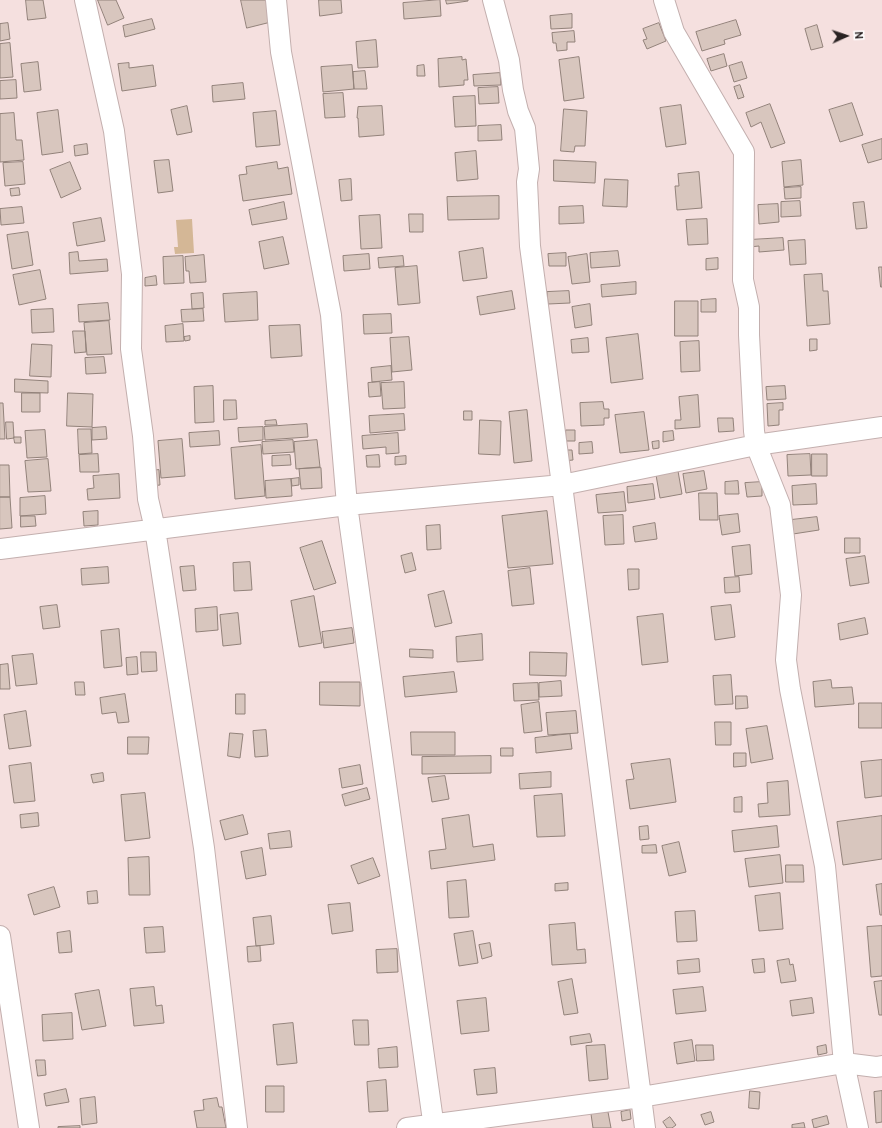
<!DOCTYPE html>
<html>
<head>
<meta charset="utf-8">
<style>
  body { margin:0 }
  #map { position:relative; width:882px; height:1128px; overflow:hidden; background:#f5e0df; font-family:Overpass,sans-serif }
  canvas { display:block }
  .north { position:absolute; left:826px; top:16px; width:40px; height:40px; -webkit-text-stroke:3px #fff; paint-order:stroke; rotate:87deg; font-size:11px; font-weight:700; line-height:16px; text-align:center; color:#292222 }
  .north::after { content:''; display:block; margin:auto; width:14px; height:18px; background:#292222; clip-path:polygon(50% 0,100% 100%,50% 72%,0 100%) }
</style>
</head>
<body>
<div id="map">
<canvas width="882" height="1128"></canvas>
<div class="north">N</div>
</div>
<script>
const c = document.querySelector('canvas').getContext('2d');
c.lineJoin = 'round';
function paint(path, color) { c.fillStyle = color; c.fill(path, 'evenodd'); }
function strokePath(path, color, width, dash) { c.strokeStyle = color; c.lineWidth = width; c.lineCap = dash ? 'butt' : 'round'; c.setLineDash(dash || []); c.stroke(path); }
paint(new Path2D(`
  M192 219 194 253 175 254 174 247H178L176 220Z`), '#d4b796');
const building = new Path2D(`
  M26 0H43L46 18 28 20Z
  M98 0H116L124 18 108 25Z
  M241 0H266L271 22 247 28Z
  M319 0H341L342 13 320 16Z
  M440 0 441 16 404 19 403 3Z
  M446 0H468V1L447 4Z
  M572 14V28L551 29 550 16Z
  M152 19 155 29 125 37 123 26Z
  M736 20 741 35 724 40 725 44 702 51 696 32Z
  M8 23 10 39 0 41V24Z
  M659 23 666 41 647 49 643 40 647 39 643 29Z
  M817 25 823 47 811 50 805 29Z
  M574 31 575 42H567V50L557 51 556 43H553L552 33Z
  M376 40 378 67 358 68 356 42Z
  M10 43 13 77 0 78V44Z
  M724 54 727 66 711 71 707 59Z
  M462 57V60L466 59 468 80H464V85L439 87 438 59Z
  M579 57 584 98 564 101 559 60Z
  M38 62 41 90 24 92 21 64Z
  M742 62 747 78 734 82 729 66Z
  M129 63V68L153 65 156 86 122 91 118 64Z
  M352 65 354 89 323 92 321 67Z
  M424 65 425 76H417V66Z
  M365 71 367 89H354L353 72Z
  M500 73 501 85 474 86 473 75Z
  M16 80 17 98 0 99V81Z
  M243 83 245 99 213 102 212 86Z
  M740 85 744 97 738 99 734 87Z
  M498 87 499 103 479 104 478 88Z
  M343 93 345 117 325 118 323 94Z
  M475 96 476 126 455 127 453 97Z
  M852 103 863 135 840 142 829 110Z
  M770 104 785 143 771 148 761 122 751 127 746 113Z
  M681 105 686 144 666 147 660 108Z
  M187 106 192 132 177 135 171 110Z
  M382 106 384 135 359 137 358 118H357L358 107Z
  M564 109 587 111 585 146H575L574 152 561 151Z
  M58 110 63 152 42 155 37 113Z
  M276 111 280 145 256 147 253 113Z
  M14 113 16 140H22L24 160 0 162V114Z
  M501 125 502 140 478 141V126Z
  M882 139V159L868 163 862 145Z
  M87 144 88 154 75 156 74 146Z
  M476 151 478 179 457 181 455 153Z
  M169 160 173 191 158 193 154 161Z
  M554 160 596 162 595 183 554 181Z
  M801 160 803 185 784 187 782 162Z
  M23 162 25 184 5 186 3 163Z
  M70 162 81 189 61 198 50 170Z
  M277 162 278 169 288 167 292 194 243 201 239 175 247 174 246 167Z
  M699 172 702 208 677 210 675 186H679L678 174Z
  M351 179 352 200 341 201 339 180Z
  M605 179 628 180 627 207 603 206Z
  M801 187V198L785 199 784 188Z
  M19 188 20 195 11 196 10 189Z
  M499 196V219L448 220 447 197Z
  M800 201 801 216 781 217V202Z
  M284 202 287 219 252 225 249 210Z
  M864 202 867 228 856 229 853 203Z
  M778 204 779 222 759 224 758 205Z
  M583 206 584 223 559 224V207Z
  M22 207 24 223 1 225 0 209Z
  M409 214H423V232H410Z
  M380 215 382 248 361 249 359 216Z
  M101 218 105 241 77 246 73 223Z
  M707 219 708 244 688 245 686 220Z
  M28 232 33 265 12 269 7 235Z
  M283 237 289 264 264 269 259 242Z
  M783 238 784 250 759 252V246L749 247V240Z
  M805 240 806 264 790 265 788 241Z
  M483 248 487 278 463 281 459 252Z
  M618 251 620 266 591 268 590 253Z
  M78 252 79 261 107 259 108 271 70 274 69 253Z
  M566 253V266H549L548 254Z
  M369 254 370 269 344 271 343 256Z
  M587 254 590 282 572 284 568 257Z
  M204 255 206 282 190 283 189 271H186L185 257Z
  M183 256 184 283 164 284 163 257Z
  M403 256 404 266 379 268 378 258Z
  M718 258V269L706 270V259Z
  M417 266 420 303 398 305 395 268Z
  M879 267H882V287H881Z
  M40 270 46 299 19 305 13 275Z
  M822 274 823 291H828L830 324 807 326 804 275Z
  M156 276 157 285 145 286V278Z
  M636 282V294L602 297 601 285Z
  M512 291 515 309 480 315 477 297Z
  M569 291 570 303 548 304 547 292Z
  M257 292 258 320 225 322 223 294Z
  M203 293 204 308 192 309 191 294Z
  M716 299V312H701V300Z
  M675 301H698V336H675Z
  M108 303 110 320 79 322 78 305Z
  M590 304 592 325 575 328 572 307Z
  M53 309 54 332 32 333 31 310Z
  M203 309 204 321 182 322 181 310Z
  M391 314 392 333 364 334 363 315Z
  M109 321 112 354 87 355 84 323Z
  M183 324 184 341 166 342 165 326Z
  M300 325 302 356 271 358 269 326Z
  M73 331H85L86 352 75 353Z
  M638 334 643 379 611 383 606 338Z
  M190 336V340L185 341 184 337Z
  M409 337 412 370 392 372 390 338Z
  M588 338 589 352 572 353 571 340Z
  M810 339H817V350L810 351Z
  M699 341 700 371 681 372 680 342Z
  M32 344 52 345 51 377 30 376Z
  M104 357 106 373 86 374 85 358Z
  M391 366 392 380 372 382 371 368Z
  M15 379 48 381V393L15 392Z
  M380 382 381 396 369 397 368 383Z
  M404 382 405 408 383 409 381 383Z
  M213 386 214 422 195 423 194 387Z
  M785 386 786 399 767 400 766 387Z
  M22 393H40V412H22Z
  M68 393 93 394 92 427 67 426Z
  M698 395 700 427 675 429V420H681L679 397Z
  M224 400H236L237 419 224 420Z
  M603 402 604 409H609V418H604V425L581 426 580 403Z
  M0 403H3L5 439H0Z
  M783 403V410H779V425L768 426 767 404Z
  M527 410 532 461 514 463 509 412Z
  M464 411H472V420H464Z
  M644 412 649 450 620 453 615 415Z
  M404 414 405 430 370 433 369 416Z
  M718 418H733L734 431 719 432Z
  M276 420 277 425H265V421Z
  M480 420 501 421 500 455 479 454Z
  M6 422H13L14 438 7 439Z
  M307 424 308 437 265 440 264 427Z
  M106 427 107 439 92 440V428Z
  M263 427V440L239 442 238 428Z
  M78 429H91L92 453 79 454Z
  M45 430 47 457 27 458 25 431Z
  M566 430H575V441H566Z
  M219 431 220 445 190 447 189 433Z
  M673 431 674 440 663 442V432Z
  M398 433 399 453 386 454V447L363 449 362 436Z
  M14 437H21V443H15Z
  M182 439 185 476 161 478 158 441Z
  M293 440 294 452 263 454 262 442Z
  M317 440 320 467 296 469 294 442Z
  M659 441V448L653 449 652 442Z
  M592 442 593 453 579 454V443Z
  M261 445 265 496 235 499 231 448Z
  M562 450H572L573 460 563 461Z
  M98 454 99 472H80L79 455Z
  M810 454 811 475 788 476 787 455Z
  M812 454H827V476H812Z
  M290 455 291 465 272 466V456Z
  M379 455 380 467H367L366 456Z
  M406 456V464L395 465V457Z
  M48 459 51 491 28 492 25 461Z
  M0 465H9L10 497H0Z
  M321 468 322 488 301 489 299 469Z
  M159 470 160 485 150 486 149 471Z
  M678 471 682 494 660 498 656 475Z
  M704 471 707 489 686 493 683 474Z
  M119 474 120 498 88 500 87 489 94 488 93 476Z
  M299 478V485L292 486 291 479Z
  M291 479 292 496 266 498 265 481Z
  M738 481 739 494H725V482Z
  M762 482V496L747 497 745 483Z
  M653 484 655 499 628 503 627 487Z
  M816 484 817 504 793 505 792 486Z
  M624 492 626 511 598 513 596 495Z
  M699 493H717L718 520H700Z
  M45 496 46 514 20 516V498Z
  M0 497H10L12 528 0 529Z
  M98 511V525L84 526 83 512Z
  M547 511 553 564 508 568 502 516Z
  M738 514 740 532 722 535 719 516Z
  M623 515 624 544 605 545 603 516Z
  M21 516H35L36 526 21 527Z
  M817 517 819 530 793 534 791 520Z
  M655 523 657 539 635 542 633 527Z
  M440 525 441 549 427 550 426 526Z
  M845 538H860V553H845Z
  M322 541 336 583 314 590 300 548Z
  M750 545 752 574 735 576 732 547Z
  M412 553 416 570 405 573 401 556Z
  M865 556 869 583 850 586 846 559Z
  M250 562 252 590 234 591 233 563Z
  M194 566 196 590 183 591 180 567Z
  M108 567 109 583 82 585 81 569Z
  M530 568 534 604 512 606 508 571Z
  M628 569H639V589L629 590Z
  M739 577 740 592 725 593 724 578Z
  M444 591 452 623 435 627 428 595Z
  M314 596 322 643 299 647 291 601Z
  M57 605 60 627 43 629 40 607Z
  M731 605 735 637 715 640 711 607Z
  M217 607 218 630 196 632 195 609Z
  M238 613 241 644 223 646 220 615Z
  M663 614 668 662 642 665 637 617Z
  M865 618 868 634 840 640 838 624Z
  M352 628 354 643 324 648 322 632Z
  M119 629 122 666 104 668 101 631Z
  M482 634 483 660 457 662 456 637Z
  M410 649 433 650V658L410 657Z
  M141 652H156L157 671 142 672Z
  M530 652 567 653 566 676 530 675Z
  M33 654 37 684 16 686 12 656Z
  M137 657 138 674 127 675 126 658Z
  M8 664 10 689H0V665Z
  M454 672 457 692 405 697 403 677Z
  M731 675 733 704 715 705 713 676Z
  M831 680 832 688 852 687 854 704 815 707 813 682Z
  M561 681 562 696 539 697V683Z
  M75 682H84L85 695H76Z
  M320 682H360V706L320 705Z
  M538 683 539 700 514 701 513 684Z
  M125 694 129 722 118 723 116 712 102 714 100 698Z
  M236 694H245V714H236Z
  M736 696H747L748 708 736 709Z
  M539 702 542 731 524 733 521 705Z
  M859 703H882V728H859Z
  M26 711 31 746 9 749 4 715Z
  M576 711 578 733 548 735 546 713Z
  M715 722H731V745H716Z
  M767 726 773 759 751 763 746 729Z
  M266 730 268 756 255 757 253 731Z
  M411 732H455V755H412Z
  M230 733 243 734 240 758 228 756Z
  M570 734 572 749 536 753 535 738Z
  M128 737H149L148 754H128Z
  M501 748H513V756H501Z
  M734 753H746V766L734 767Z
  M491 756V773L422 774V757Z
  M670 759 676 802 630 809 626 780 634 779 631 764Z
  M882 760V796L865 798 861 762Z
  M31 763 35 801 14 803 9 766Z
  M360 765 363 784 342 788 339 769Z
  M551 772V787L520 789 519 774Z
  M103 773 104 781 93 783 91 775Z
  M445 776 449 799 432 802 428 778Z
  M788 781 790 815 759 817 758 804 768 803 767 783Z
  M367 788 370 799 345 806 342 795Z
  M145 793 150 838 125 841 121 795Z
  M562 794 565 836 537 837 534 796Z
  M742 797V812H734V798Z
  M38 813 39 826 21 828 20 815Z
  M243 815 248 834 225 840 220 821Z
  M469 815 473 847 493 844 495 860 431 869 429 851 446 849 442 819Z
  M882 816V859L843 865 837 822Z
  M648 826 649 839 640 840 639 827Z
  M777 826 779 847 734 852 732 831Z
  M290 831 292 847 270 849 268 834Z
  M679 842 686 872 669 876 662 846Z
  M656 845 657 853H642V846Z
  M262 848 266 875 246 879 241 852Z
  M780 855 783 883 749 887 745 859Z
  M149 857 150 895H129L128 858Z
  M373 858 380 876 358 884 351 866Z
  M786 865H803L804 882H786Z
  M466 880 469 917 449 918 447 882Z
  M568 883V890L555 891V884Z
  M882 884V915H880L876 885Z
  M54 887 60 907 34 915 28 895Z
  M97 891 98 903 88 904 87 892Z
  M780 893 783 929 759 931 755 896Z
  M350 903 353 931 332 934 328 905Z
  M695 911 697 941 677 942 675 912Z
  M271 916 274 944 256 946 253 918Z
  M575 923 577 950 585 949 586 963 552 965 549 925Z
  M882 926V976L871 977 867 927Z
  M163 927 165 952 146 953 144 928Z
  M70 931 72 952 59 953 57 933Z
  M473 931 478 963 459 966 454 934Z
  M490 943 492 956 482 959 479 945Z
  M260 946 261 961 248 962 247 947Z
  M397 949 398 972 377 973 376 950Z
  M699 959 700 972 678 974 677 961Z
  M764 959 765 972 754 973 752 960Z
  M789 959 790 965 793 964 796 981 781 983 777 961Z
  M572 979 578 1013 564 1015 558 982Z
  M882 981V1015H879L874 982Z
  M154 987 156 1006 162 1005 164 1023 134 1026 130 989Z
  M703 987 706 1011 676 1014 673 990Z
  M99 990 106 1026 82 1030 75 994Z
  M486 998 489 1031 461 1034 457 1001Z
  M812 998 814 1013 792 1016 790 1001Z
  M72 1013 73 1039 43 1041 42 1015Z
  M353 1020H368L369 1045H355Z
  M293 1023 297 1063 277 1065 273 1025Z
  M590 1034 592 1042 571 1045 570 1037Z
  M692 1040 695 1061 677 1064 674 1043Z
  M605 1045 608 1079 589 1081 586 1046Z
  M696 1045H713L714 1060 697 1061Z
  M826 1045 827 1053 818 1055 817 1047Z
  M397 1047 398 1067 379 1068 378 1049Z
  M36 1060H45L46 1075 38 1076Z
  M495 1068 497 1093 477 1095 474 1070Z
  M386 1080 388 1111 369 1112 367 1082Z
  M266 1086H284V1112H266Z
  M66 1089 69 1102 46 1106 44 1094Z
  M750 1091 760 1092 759 1109 749 1108Z
  M882 1091V1122L876 1123 874 1092Z
  M95 1097 97 1123 82 1125 80 1099Z
  M217 1098 219 1107H222L226 1128H197L194 1111 204 1110 203 1100Z
  M630 1110 631 1119 622 1121 621 1112Z
  M608 1112 611 1128H593L591 1114Z
  M711 1112 714 1122 705 1125 701 1115Z
  M827 1116 829 1124 814 1128 812 1120Z
  M670 1117 676 1125 672 1128H667L663 1122Z
  M804 1123 805 1128H792V1125Z
  M80 1126V1128H58V1127Z`);
paint(building, '#d8c6be');
strokePath(building, '#92827a', 1);
const minor = new Path2D(`
  M85 0 114 131 132 274 131 349 143 436 148 499 155 529 204 848 237 1128
  M276 0 281 52 331 315 347 505 434 1128
  M493 0 509 60 513 90 518 111 525 128 529 169 527 182 530 246 562 485 645 1128
  M664 0 674 32 744 152 743 280 749 307V335L754 431 756 445 780 505 791 595 786 660 790 689 825 866 844 1063 858 1128
  M0 549 347 505 562 485 756 445 882 427
  M0 936 29 1128
  M407 1128 641 1097 844 1063 876 1067 882 1066`);
strokePath(minor, '#c3afae', 22);
strokePath(minor, '#fff', 20);
</script>
</body>
</html>
